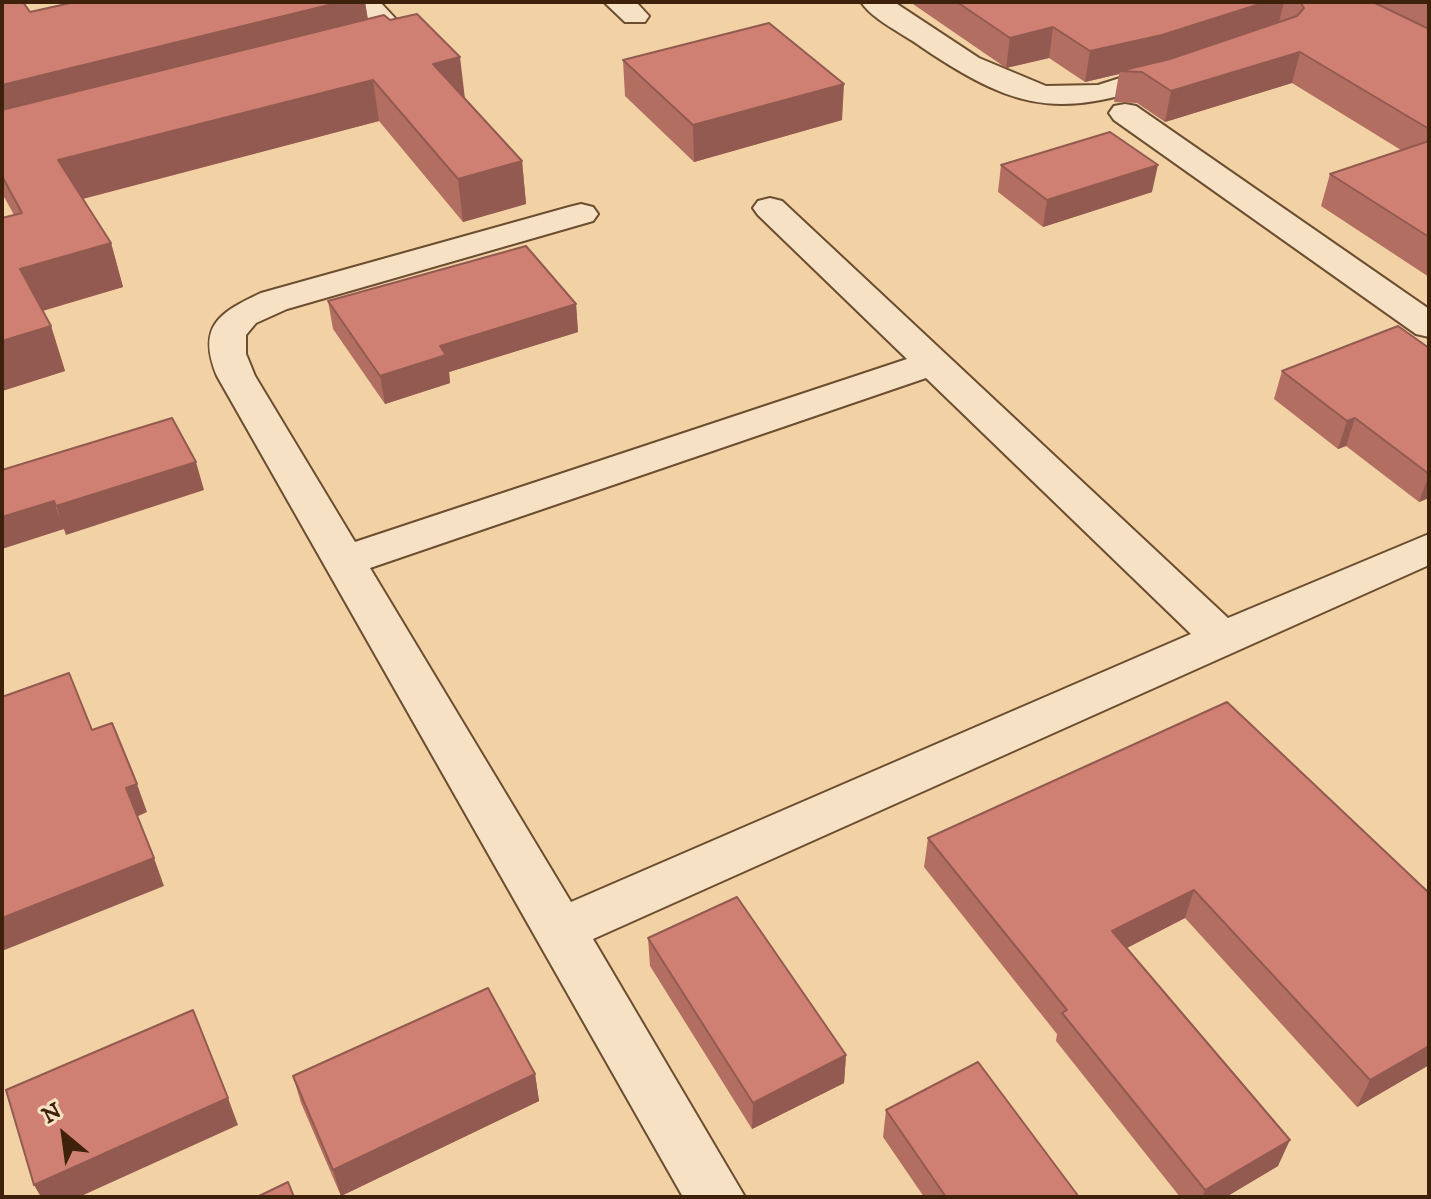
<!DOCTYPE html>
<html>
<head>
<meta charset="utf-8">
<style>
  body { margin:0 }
  #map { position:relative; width:1431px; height:1199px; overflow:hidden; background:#f2d1a4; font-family:"IM FELL DW Pica",serif }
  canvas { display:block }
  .frame { position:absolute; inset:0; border:4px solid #3e210a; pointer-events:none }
  .north { position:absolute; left:24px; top:1095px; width:80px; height:80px; -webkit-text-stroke:6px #f7e1c4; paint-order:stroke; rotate:331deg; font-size:22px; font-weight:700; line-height:32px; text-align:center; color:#3e210a }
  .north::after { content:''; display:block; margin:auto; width:28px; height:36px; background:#3e210a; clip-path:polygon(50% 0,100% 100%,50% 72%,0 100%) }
</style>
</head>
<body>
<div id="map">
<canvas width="1431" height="1199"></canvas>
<div class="frame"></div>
<div class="north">N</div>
</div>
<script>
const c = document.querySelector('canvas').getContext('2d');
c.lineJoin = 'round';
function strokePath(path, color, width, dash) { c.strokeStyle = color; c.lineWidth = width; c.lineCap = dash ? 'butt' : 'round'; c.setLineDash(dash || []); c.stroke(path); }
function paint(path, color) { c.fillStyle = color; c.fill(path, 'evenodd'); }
const minor = new Path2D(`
  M350 2H380L407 31 393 51 361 61 350 58 346 52C354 41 369 44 377 32Z
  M604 2H636L649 16 645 22H625Z
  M861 2H894L979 58 1046 86 1098 85 1174 61 1185 64 1189 70 1185 76C1066 116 1027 119 920 46 902 33 873 20 861 2Z
  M1125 104 1136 106 1429 309V337L1416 334 1114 120 1109 113 1114 106Z
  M770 198 782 201 1228 618 1429 534V565L593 939 745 1197H683L217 376C197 327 218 313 261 293L569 207 581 204 593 207 598 214 593 221 287 309 256 323 246 335V354L255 376 355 542 907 359 758 215 753 208 758 201ZM926 378 1191 634 571 902 370 568Z`);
strokePath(minor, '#6b4d30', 4);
paint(minor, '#f7e1c4');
paint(new Path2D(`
  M2 2 30 12 365 2 368 19 465 99 522 161 526 204 463 222 379 121 83 199 111 243 123 287 43 311 51 326 65 371 2 391V218L14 215 2 193Z
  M910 2H1060L1062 3 1065 2H1429V277L1321 206 1330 174 1401 150 1292 83 1165 122 1137 103 1114 102 1119 74 1085 82 1049 58 1006 68Z
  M623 60 842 120 694 162 625 96Z
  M1001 165 1152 192 1043 227 998 192Z
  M328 301 576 304 578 332 449 372 450 383 385 404 333 329Z
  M1429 348V498L1419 502 1346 446 1338 449 1274 399 1282 371Z
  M928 838 1429 893V1065L1357 1107 1185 918 1127 948 1278 1166 1226 1197H1180L1056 1041 1057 1034 924 867Z
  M648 938 846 1055 844 1083 752 1129 650 966Z
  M535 1074 539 1101 341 1196 301 1103 293 1076Z
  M886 1110 1079 1197H924L883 1137Z`), '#b36e62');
paint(new Path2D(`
  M341 2H365L370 36 2 130V85Z
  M1266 2H1284L1278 26 1156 66 1120 71 1119 74 1085 82 1090 51Z
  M1053 27 1049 58 1006 68 1010 38Z
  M1300 52 1292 83 1165 122 1171 91Z
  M460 57 465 99 433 64Z
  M373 80 379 121 70 202 58 160Z
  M844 84 842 120 694 162 693 125Z
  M522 161 526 204 463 222 458 179Z
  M1158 165 1152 192 1043 227 1047 200Z
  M111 243 123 287 34 313 20 269Z
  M576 304 578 332 449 372 450 383 385 404 380 376 440 346Z
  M51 326 65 371 2 391V341Z
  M1355 418 1346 446 1338 449 1347 421Z
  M196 462 204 490 66 535 56 506Z
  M1429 475V498L1419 502Z
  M54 501 64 529 2 549V517Z
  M137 784 147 812 136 817 126 788Z
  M154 858 164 886 2 951V918Z
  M1194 890 1185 918 1105 959 1112 931Z
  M1429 1046V1065L1357 1107 1370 1080Z
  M846 1055 844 1083 752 1129 753 1103Z
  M535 1074 539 1101 341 1196 333 1170Z
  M228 1098 238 1125 79 1197H41L34 1185Z
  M1290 1140 1278 1166 1226 1197H1202L1205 1190Z`), '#925a50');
const building = new Path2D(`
  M2 2H23L30 12 75 2H341L2 85Z
  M957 2H1060L1062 3 1065 2H1266L1162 35 1090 51 1053 27 1010 38Z
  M1300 2H1373L1429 29V129L1300 52 1171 91 1142 72 1120 71 1170 59 1297 16 1304 8Z
  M417 14 460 57 433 64 522 161 458 179 373 80 58 160 111 243 20 269 51 326 2 341V218L22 213 2 176V110L384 15 390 20Z
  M769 23 844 84 693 125 623 60Z
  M1110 132 1158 165 1047 200 1001 165Z
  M1429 141V237L1330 174Z
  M526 246 576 304 440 346 446 355 380 376 328 301Z
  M1398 326 1429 348V474L1355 418 1347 421 1282 371Z
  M172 418 196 462 56 506 54 501 2 517V470Z
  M69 673 92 730 112 723 137 784 126 788 154 858 2 918V697Z
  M1227 702 1429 893V1046L1370 1080 1194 890 1112 931 1290 1140 1205 1190 1062 1013 1067 1010 928 838Z
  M737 897 846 1055 753 1103 648 938Z
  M488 988 535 1074 333 1170 293 1076Z
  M193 1010 228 1098 34 1185 6 1090Z
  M978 1062 1079 1197H946L886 1110Z
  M288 1182 294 1197H257Z`);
paint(building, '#d08072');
strokePath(building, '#925a50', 2);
</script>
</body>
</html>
